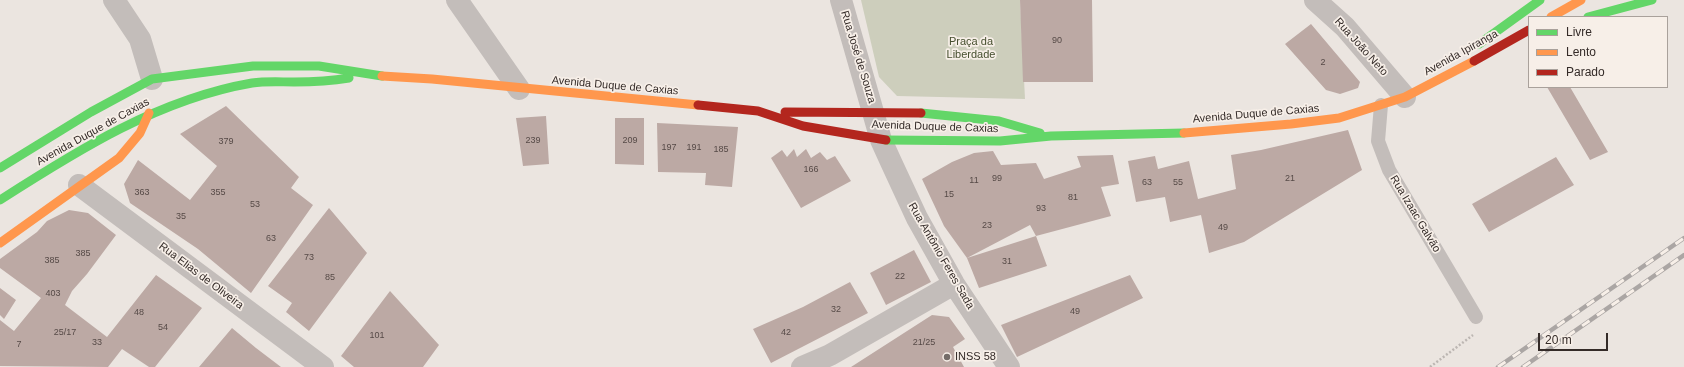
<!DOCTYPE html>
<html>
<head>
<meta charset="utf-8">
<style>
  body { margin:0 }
  #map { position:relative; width:1684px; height:367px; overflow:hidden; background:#ebe5e0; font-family:Arial,sans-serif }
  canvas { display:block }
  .legend { position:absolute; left:1528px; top:16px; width:140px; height:72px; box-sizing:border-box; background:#f7efe8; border:1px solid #a9a19b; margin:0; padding:5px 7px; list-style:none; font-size:12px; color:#342b28 }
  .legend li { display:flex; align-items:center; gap:8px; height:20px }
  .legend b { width:20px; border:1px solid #a9a19b }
  .scale { position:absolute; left:1538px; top:333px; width:70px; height:18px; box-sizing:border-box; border:2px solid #342b28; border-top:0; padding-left:5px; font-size:12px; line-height:14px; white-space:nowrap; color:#342b28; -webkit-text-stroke:3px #f7efe8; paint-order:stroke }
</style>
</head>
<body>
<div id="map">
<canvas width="1684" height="367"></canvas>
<ul class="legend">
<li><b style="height:5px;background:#63d668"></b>Livre</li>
<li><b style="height:5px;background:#ff974d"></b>Lento</li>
<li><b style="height:5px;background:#b3261e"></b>Parado</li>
</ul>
<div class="scale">20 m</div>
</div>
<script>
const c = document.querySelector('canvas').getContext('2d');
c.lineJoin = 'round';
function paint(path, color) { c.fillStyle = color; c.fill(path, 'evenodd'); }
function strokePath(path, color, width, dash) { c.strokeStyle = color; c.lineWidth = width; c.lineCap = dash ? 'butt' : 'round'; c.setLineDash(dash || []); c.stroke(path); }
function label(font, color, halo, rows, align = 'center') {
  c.font = font + ' Arial,sans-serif'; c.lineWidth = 3.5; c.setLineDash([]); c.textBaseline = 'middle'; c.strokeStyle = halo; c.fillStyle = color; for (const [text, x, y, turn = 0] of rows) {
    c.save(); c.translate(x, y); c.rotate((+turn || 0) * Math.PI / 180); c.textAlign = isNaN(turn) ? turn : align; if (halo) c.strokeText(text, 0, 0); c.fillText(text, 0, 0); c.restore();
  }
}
paint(new Path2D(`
  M861 0H1020L1025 99 897 96 879 77Z`), '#cdcebc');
paint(new Path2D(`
  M1020 0H1092L1093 82H1023Z
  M1311 24 1360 82 1358 88 1340 94 1326 90 1285 44Z
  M1547 87H1570L1608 152 1590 160Z
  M226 106 299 177 291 188 313 205 251 293 198 249 130 203 124 184 138 160 190 200 217 166 180 134Z
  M546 116 549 164 523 166 516 118Z
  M615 118H644V165L615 164Z
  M657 123 738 127 732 187 705 185 706 173 658 172Z
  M1348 130 1362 170 1244 242 1209 253 1201 215 1170 222 1165 197 1136 202 1128 161 1155 156 1158 169 1189 161 1198 199 1236 189 1231 155 1261 150Z
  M794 149 797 157 806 149 811 158 820 152 827 160 835 156 851 181 801 208 771 158 782 150 787 157Z
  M993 151 1001 165 1036 163 1044 179 1081 167 1077 156 1113 155 1119 184 1101 187 1111 216 1036 236 1047 266 979 288 967 258 944 226 922 179 952 162 974 153ZM1030 225 1036 236 967 258Z
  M1556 157 1574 185 1489 232 1472 204Z
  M329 208 367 253 309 331 286 312 292 303 268 286Z
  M69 210 88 213 116 235 87 274 72 291 65 305 107 337 156 275 202 308 155 367H149L122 349 108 367 0 366V320L14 331 41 298 0 268V259L37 232 47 221Z
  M914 250 931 282 886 305 870 273Z
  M1130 275 1143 298 1017 357 1001 325Z
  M850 282 868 313 771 363 753 329 803 307Z
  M0 288 16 300 4 319 0 315Z
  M390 291 439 345 423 367H354L341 356Z
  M932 315 949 317 965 339 953 347 964 367H851Z
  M232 328 256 348 281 367H199Z`), '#bca9a4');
strokePath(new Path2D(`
  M1430 367 1473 335`), '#bcb6b2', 2.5, [2, 2]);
strokePath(new Path2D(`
  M1381 105 1378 141 1389 170 1476 317`), '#c3bdba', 14);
strokePath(new Path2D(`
  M114 0 140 39 152 79
  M457 0 519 89
  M841 0 881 140 891 162 917 218 954 284 1009 367
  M1315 0 1345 27 1405 97
  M79 185 323 367
  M802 367 830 355 954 284`), '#c3bdba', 22);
strokePath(new Path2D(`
  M1588 17 1652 0
  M1479 44 1540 0
  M921 113 999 121 1040 133
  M886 140 1000 141 1051 136 1184 133
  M0 168 91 112 152 79 253 66H319L382 76
  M0 200C78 150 159 99 252 83 266 81 280 82 294 82 313 82 331 81 349 78`), '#63d668', 9);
strokePath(new Path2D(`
  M1551 17 1581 0
  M382 76 432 79 698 105
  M1184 133 1291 124 1339 118 1405 97 1474 61
  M0 243 119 158 140 133 149 113`), '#ff974d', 9);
strokePath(new Path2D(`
  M1474 61 1529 30
  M698 105 758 111 803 126 886 140
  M785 112 921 113`), '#b3261e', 9);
const rail = new Path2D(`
  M1498 367 1684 238
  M1523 367 1684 255`);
strokePath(rail, '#aba6a4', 4.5);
strokePath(rail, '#f7efe8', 3, [9]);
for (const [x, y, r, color] of [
  [947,357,4,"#746c68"]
]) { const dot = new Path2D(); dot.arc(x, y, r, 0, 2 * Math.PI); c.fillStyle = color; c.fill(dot); strokePath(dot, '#f7efe8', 1.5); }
label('9px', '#564a47', null, [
  ["90",1057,41],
  ["2",1323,63],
  ["239",533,141],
  ["209",630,141],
  ["379",226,142],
  ["197",669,148],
  ["191",694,148],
  ["185",721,150],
  ["166",811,170],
  ["99",997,179],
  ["21",1290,179],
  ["11",974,181],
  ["63",1147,183],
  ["55",1178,183],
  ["363",142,193],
  ["355",218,193],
  ["15",949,195],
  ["81",1073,198],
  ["53",255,205],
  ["93",1041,209],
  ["35",181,217],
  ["23",987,226],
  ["49",1223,228],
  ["63",271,239],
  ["385",83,254],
  ["73",309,258],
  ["385",52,261],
  ["31",1007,262],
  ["22",900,277],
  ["85",330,278],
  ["403",53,294],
  ["32",836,310],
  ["49",1075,312],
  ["48",139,313],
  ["54",163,328],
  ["25/17",65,333],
  ["42",786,333],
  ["101",377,336],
  ["33",97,343],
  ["21/25",924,343],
  ["7",19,345]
]);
label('11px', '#464f2f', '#f7efe8', [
  ["Praça da",971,42],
  ["Liberdade",971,55]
]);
label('11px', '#342b28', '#f7efe8', [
  ["Rua João Neto",1361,47,48],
  ["Avenida Ipiranga",1461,53,-29],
  ["Rua José de Souza",858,57,73],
  ["Avenida Duque de Caxias",615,86,5],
  ["Avenida Duque de Caxias",1256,114,-5],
  ["Avenida Duque de Caxias",935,127,2],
  ["Avenida Duque de Caxias",93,132,-29],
  ["Rua Izaac Galvão",1415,214,59],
  ["Rua Antônio Feres Sada",941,256,60],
  ["Rua Elias de Oliveira",201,276,37]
]);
label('11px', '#342b28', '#f7efe8', [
  ["INSS 58",955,357]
], 'left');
</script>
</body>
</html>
